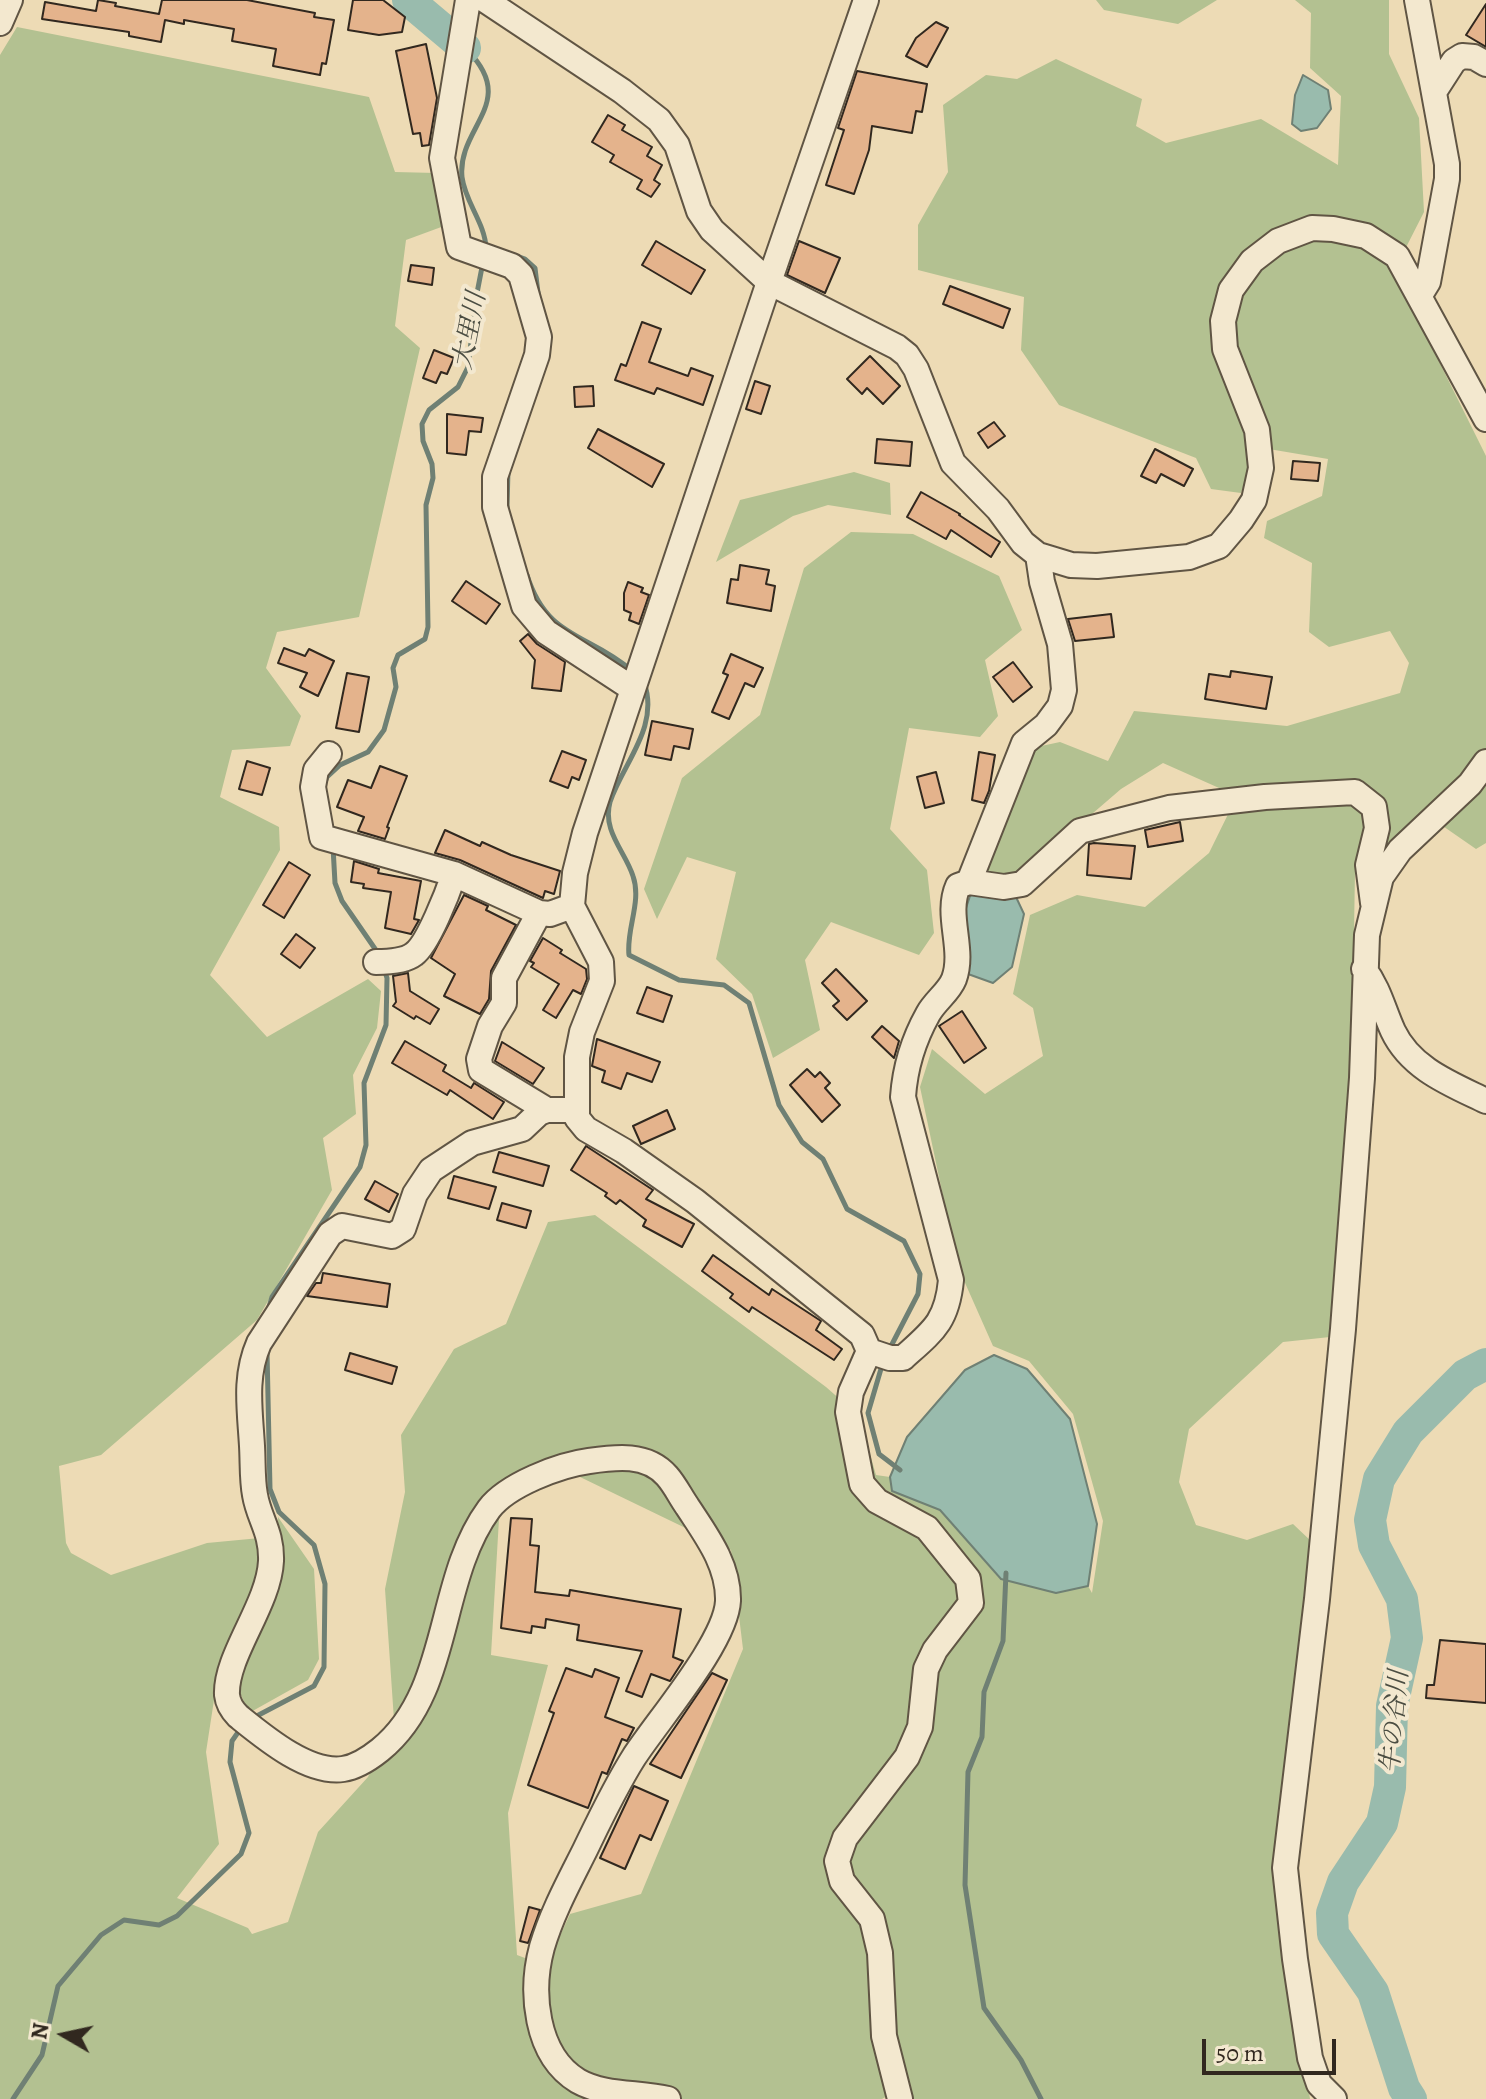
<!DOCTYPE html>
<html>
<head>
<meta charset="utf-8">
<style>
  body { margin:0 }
  #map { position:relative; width:1486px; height:2099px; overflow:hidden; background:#eddbb5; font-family:Alegreya,serif }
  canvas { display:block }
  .north { position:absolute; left:24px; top:1995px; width:80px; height:80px; -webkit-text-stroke:6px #f3e8cf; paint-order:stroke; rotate:279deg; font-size:22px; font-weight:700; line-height:32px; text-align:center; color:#31281f }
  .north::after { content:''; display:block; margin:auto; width:28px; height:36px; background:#31281f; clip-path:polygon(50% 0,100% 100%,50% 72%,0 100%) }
  .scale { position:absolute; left:1202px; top:2039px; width:134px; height:36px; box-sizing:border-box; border:4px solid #31281f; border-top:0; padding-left:10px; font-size:24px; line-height:28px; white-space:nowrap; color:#31281f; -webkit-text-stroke:6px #f3e8cf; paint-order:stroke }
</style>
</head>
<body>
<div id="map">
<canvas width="1486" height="2099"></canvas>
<div class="north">N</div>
<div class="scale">50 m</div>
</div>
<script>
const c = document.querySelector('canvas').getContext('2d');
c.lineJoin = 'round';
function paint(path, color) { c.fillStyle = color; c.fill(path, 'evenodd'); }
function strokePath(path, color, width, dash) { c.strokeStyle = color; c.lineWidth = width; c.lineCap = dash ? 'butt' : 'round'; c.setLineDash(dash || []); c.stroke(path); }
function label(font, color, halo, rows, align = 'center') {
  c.font = font + ' Alegreya,"Noto Serif JP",serif'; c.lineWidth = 8; c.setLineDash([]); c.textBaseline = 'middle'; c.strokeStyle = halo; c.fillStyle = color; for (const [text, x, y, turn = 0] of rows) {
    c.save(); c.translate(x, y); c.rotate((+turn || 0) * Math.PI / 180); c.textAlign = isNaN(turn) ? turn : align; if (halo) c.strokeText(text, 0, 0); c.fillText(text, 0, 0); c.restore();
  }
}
paint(new Path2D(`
  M1096 0H1217L1178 24 1104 10Z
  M1295 0H1389V54L1419 118 1424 212 1394 271 1486 456V843L1476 849 1424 813 1355 871 1352 1051 1330 1337 1283 1342 1189 1429 1179 1482 1196 1525 1247 1540 1293 1524 1312 1542 1272 1872 1310 2099H891L889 2095 882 2099H0V55L17 27 369 97 395 172 436 173 444 226 406 240 395 326 420 348 359 617 277 632 266 668 301 716 290 746 232 750 220 797 279 827 280 850 210 975 267 1037 368 979 381 991 377 1028 353 1075 356 1114 323 1138 332 1190 257 1320 101 1455 59 1466 66 1543 71 1553 111 1575 207 1543 260 1538 257 1586 216 1687 206 1752 219 1844 177 1898 248 1928 252 1934 288 1922 318 1832 368 1777 394 1720 385 1589 405 1492 401 1435 454 1349 506 1324 548 1222 595 1215 826 1387 859 1416 876 1475 890 1477 893 1491 940 1510 1000 1579 1056 1593 1088 1586 1092 1593 1103 1521 1073 1414 1029 1361 993 1346 958 1267 920 1087 932 1049 985 1094 1043 1056 1033 1008 1013 994 1030 915 1077 895 1145 907 1209 853 1237 796 1163 763 1121 789 1020 876 984 871 1032 748 1060 742 1108 761 1134 711 1287 726 1400 693 1409 663 1390 631 1329 647 1309 632 1312 563 1264 538 1267 521 1322 496 1328 459 1257 447 1241 493 1211 489 1196 458 1059 405 1021 350 1024 297 918 270V225L948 172 943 105 986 75 1017 79 1056 59 1142 99 1136 126 1166 143 1261 119 1338 165 1341 96 1310 68 1311 13ZM549 1462 731 1550 743 1649 641 1894 570 1914 546 1966 517 1955 508 1813 548 1665 491 1655 501 1485Z
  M854 472 890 483 891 515 828 505 793 516 716 562 740 500Z
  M851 532 913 534 999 576 1022 630 985 660 998 716 980 737 909 728 890 829 927 870 934 933 919 955 831 922 805 960 820 1030 773 1058 752 994 716 959 736 872 687 857 657 919 644 889 682 778 760 715 804 568Z
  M278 1517 314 1569 319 1659 308 1680 249 1713 237 1686 273 1591Z`), '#b3c191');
const water = new Path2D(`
  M1303 75 1328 90 1331 109 1317 128 1301 131 1292 124 1295 95Z
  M971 893 1016 897 1024 914 1012 967 993 983 968 974 963 917Z
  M994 1355 1027 1369 1070 1419 1097 1524 1088 1586 1056 1593 1001 1579 940 1510 892 1491 890 1477 907 1437 965 1370Z`);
paint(water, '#99bbad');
strokePath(water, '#6f8074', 2);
strokePath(new Path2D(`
  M468 51C519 103 457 127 462 177 465 202 485 223 486 248
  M514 255 525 259 535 268 538 293
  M507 508 508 470
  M527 575C547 639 588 633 631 670
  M644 682C660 727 623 763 610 802 602 831 625 851 633 876 642 902 626 929 629 955L679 980 724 985 749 1003 779 1105 802 1142 823 1159 847 1209 904 1241 920 1274 918 1294 889 1350
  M325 782 327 777 340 765 368 752 384 730 396 687 393 668 398 655 425 639 428 627 426 505 433 478 432 464 423 441 422 424 429 410 458 387 468 367 477 293 483 262
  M333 847 335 883 342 901 380 956
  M268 1310 272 1297 360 1167 366 1145 364 1083 386 1025 387 978 384 969
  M883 1362 868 1413 879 1454 900 1470
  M1006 1573 1003 1641 984 1692 982 1737 968 1772 965 1885 984 2008 1021 2060 1041 2099
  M251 1719 314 1686 324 1667 325 1584 314 1545 279 1512 270 1489 267 1351
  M13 2099 42 2055 58 1986 101 1935 124 1920 159 1925 177 1916 241 1854 249 1833 230 1762 232 1741 241 1728`), '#6f8074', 5);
strokePath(new Path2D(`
  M408 0 465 48
  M1411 2099 1404 2088 1373 1992 1333 1934 1332 1913 1343 1882 1382 1823 1390 1787 1392 1706 1407 1638 1402 1599 1374 1545 1370 1520 1379 1479 1408 1432 1465 1375 1486 1364`), '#99bbad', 32);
const building = new Path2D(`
  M98 0 116 3 115 6 159 14 162 0H247L315 13 314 17 334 20 326 64 322 63 320 75 273 66 276 49 232 41 234 29 184 20V24L165 20 161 42 129 36V32L42 19 45 2 96 11Z
  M353 0H383L405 17 402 32 379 35 348 30Z
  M1486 4V47L1466 35Z
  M936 22 948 28 927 67 906 56 916 38Z
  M426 44 437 98 429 145 422 146 420 133 413 134 396 51Z
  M857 71 927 84 922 112 916 111 912 133 872 126 869 150 854 194 826 185 844 130 838 128Z
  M608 115 625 125 622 130 652 147 647 156 662 165 654 180 660 184 651 197 637 189 642 180 610 162 614 155 592 142Z
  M656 241 705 270 691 294 642 265Z
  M799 241 840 258 825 293 787 275Z
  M411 265 434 268 432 285 408 281Z
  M950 286 1010 309 1003 328 943 304Z
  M642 322 661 329 649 362 688 376 691 368 713 376 703 405 657 388 654 394 615 380 621 364 626 366Z
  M434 350 454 358 447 374 441 372 436 383 423 378Z
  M870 356 900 386 883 404 867 388 862 394 847 379Z
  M755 381 770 386 761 414 746 409Z
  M593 386 594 406 575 407 574 387Z
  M447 414 483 418 481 432 469 431 466 455 447 453Z
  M994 422 1005 436 988 448 978 433Z
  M598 429 664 464 652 487 588 448Z
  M877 439 912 442 910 466 875 463Z
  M1155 449 1193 469 1184 486 1161 474 1156 483 1141 476Z
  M1293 461 1320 463 1318 481 1291 479Z
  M921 492 960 514 959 515 1000 542 991 557 951 530 946 539 907 517Z
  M740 565 769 570 766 584 775 586 771 611 727 603 731 579 738 580Z
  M466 581 500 604 486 624 452 601Z
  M628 582 643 588 641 592 649 595 639 624 629 620 631 613 624 610V593Z
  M1111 614 1114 637 1075 641 1068 619Z
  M528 634 537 644 565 662 561 691 532 688 535 660 520 641Z
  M284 648 305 656 309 649 334 661 318 696 300 687 307 673 278 663Z
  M731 654 763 668 754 687 745 683 729 719 712 712 728 675 723 673Z
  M1013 662 1032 687 1013 702 993 677Z
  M1231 671 1272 677 1266 709 1205 699 1209 674 1230 677Z
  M347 673 369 677 359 732 336 728Z
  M652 721 693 729 689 749 674 746 671 760 645 755Z
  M562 751 586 760 579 780 572 777 568 788 550 781Z
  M979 752 995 755 989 791 984 803 972 800Z
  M247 761 270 768 262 795 239 789Z
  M380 766 407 776 387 827 389 828 385 839 358 831 364 817 337 807 348 780 371 788Z
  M936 772 944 803 925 808 917 777Z
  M1180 822 1183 841 1148 847 1145 830Z
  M445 830 480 846 482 842 511 855 560 871 554 894 545 891 543 898 460 860 435 853Z
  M1094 843 1135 846 1131 879 1087 875 1089 844Z
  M354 861 379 869 378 873 421 881 414 919 419 920 411 934 385 928 391 892 363 888 364 884 351 882Z
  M289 862 310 875 284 918 263 905Z
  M464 895 488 906 486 910 516 925 491 971 489 999 480 1014 444 996 455 974 431 958Z
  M296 934 315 948 300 968 281 954Z
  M543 938 562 950 560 953 586 969 587 979 581 994 573 990 556 1018 543 1010 559 984 531 967 534 963 530 961Z
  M836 969 867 1001 847 1020 833 1006 839 1001 822 983Z
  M408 973 410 991 439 1009 430 1024 416 1016 414 1019 393 1006 396 1002 393 976Z
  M647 987 672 996 663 1022 637 1013Z
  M962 1011 986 1048 964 1063 939 1026Z
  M882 1026 899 1041 894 1058 872 1037Z
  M597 1039 660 1062 652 1082 627 1073 621 1089 602 1082 605 1071 592 1066Z
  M405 1041 446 1065 443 1071 471 1088 474 1083 504 1102 493 1119 450 1090 447 1095 392 1063Z
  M502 1042 544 1068 533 1084 495 1061Z
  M807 1069 815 1077 820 1072 830 1083 825 1088 840 1105 822 1122 790 1085Z
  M667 1110 675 1129 641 1144 633 1126Z
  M586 1146 653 1190 646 1199 694 1224 682 1247 643 1226 646 1220 620 1200 616 1204 605 1196 607 1193 571 1170Z
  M499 1152 549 1166 543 1186 493 1172Z
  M454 1176 496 1187 489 1209 448 1198Z
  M375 1181 398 1194 389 1212 365 1199Z
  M502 1203 531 1211 526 1228 497 1220Z
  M713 1255 769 1295 772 1289 821 1321 816 1330 842 1349 834 1360 752 1307 749 1312 730 1298 733 1294 702 1271Z
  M323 1273 390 1284 387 1307 307 1296 316 1283H321Z
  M350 1353 397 1367 392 1384 345 1370Z
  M511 1518 532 1519 530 1545 539 1546 535 1592 569 1596 570 1590 681 1609 673 1657 683 1661 670 1681 651 1674 642 1697 626 1691 642 1651 577 1640 579 1625 546 1619 545 1628 532 1626 531 1633 501 1628Z
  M1440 1640 1486 1644V1703L1426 1698 1427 1685H1434Z
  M566 1668 592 1677 595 1669 619 1678 605 1717 634 1728 627 1741 622 1739 607 1774 602 1772 588 1808 528 1785 554 1713 549 1711Z
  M712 1673 727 1680 681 1778 650 1764Z
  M634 1786 668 1801 651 1840 640 1835 625 1869 600 1858Z
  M529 1907 540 1910 528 1943 520 1941Z`);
paint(building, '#e4b38c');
strokePath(building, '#31281f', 2);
const minor = new Path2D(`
  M468 0 442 158 459 247 512 266 521 275 539 337 537 355 495 477V507L524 606 546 632 633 689
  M485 0 622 91 659 120 677 145 699 211 712 230 769 282 897 347 907 355 916 369 953 463 998 509 1023 543 1038 555 1071 565 1097 566 1189 557 1219 546 1241 520 1254 500 1261 468 1257 430 1225 349 1223 321 1231 290 1252 261 1278 241 1312 228 1333 229 1366 236 1397 256 1486 419
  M866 0 769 282 585 833 575 873 572 906 601 962 602 981 582 1032 577 1057V1118L586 1129 624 1151 695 1201 862 1335 869 1351 890 1358H903C933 1331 947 1322 951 1280L903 1097C905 1068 914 1039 928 1014 935 1001 949 992 954 979 965 949 945 915 958 886L969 882 1004 887 1022 884 1080 831 1169 808 1265 797 1355 792 1374 807 1377 828 1368 865 1373 903
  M1417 0 1447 164V179L1428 282 1420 295
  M0 23 10 0
  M1434 92 1454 61 1462 56 1474 57 1486 64
  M329 754 316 770 313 787 322 837 454 874 539 913 550 914 572 906
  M969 882 1024 743 1046 725 1060 706 1064 690 1060 644 1042 582 1038 555
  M539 913 504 978V1003L490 1026 479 1059 481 1070 547 1110
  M376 962C387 962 405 961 414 954 428 944 448 892 454 874
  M1364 969C1379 989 1383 1009 1393 1031 1411 1069 1451 1084 1486 1101
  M576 1110H547L539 1113 522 1129 472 1143 431 1170 415 1194 403 1229 392 1236 342 1226 330 1234 259 1343C244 1377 250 1410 252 1446 253 1462 252 1480 255 1495 259 1519 272 1532 271 1561 269 1605 225 1656 227 1695 228 1704 232 1710 238 1716 264 1737 308 1774 343 1769 357 1767 370 1758 380 1750 452 1692 436 1581 489 1509 507 1485 559 1465 589 1461 616 1457 647 1453 667 1476 675 1485 680 1496 687 1506 706 1535 729 1565 728 1601 726 1642 658 1720 634 1757 615 1787 600 1819 585 1850 569 1882 552 1913 542 1947 530 1991 535 2055 578 2081 604 2096 639 2092 668 2099
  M869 1351 851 1392 848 1412 862 1484 877 1501 927 1528 968 1579 971 1603 935 1650 926 1669 920 1727 907 1757 845 1838 837 1861 842 1881 872 1919 880 1953 884 2036 900 2099
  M1334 2099 1319 2084 1310 2058 1295 1959 1285 1868 1317 1599 1343 1329 1362 1078 1367 935 1381 877 1400 850 1470 784 1486 762`);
strokePath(minor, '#605544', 28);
strokePath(minor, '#f3e8cf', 24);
label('italic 26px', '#4b4d42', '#f3e8cf', [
  ["大里川",471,331,-79],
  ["牛の谷川",1396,1722,-85]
]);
</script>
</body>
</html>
